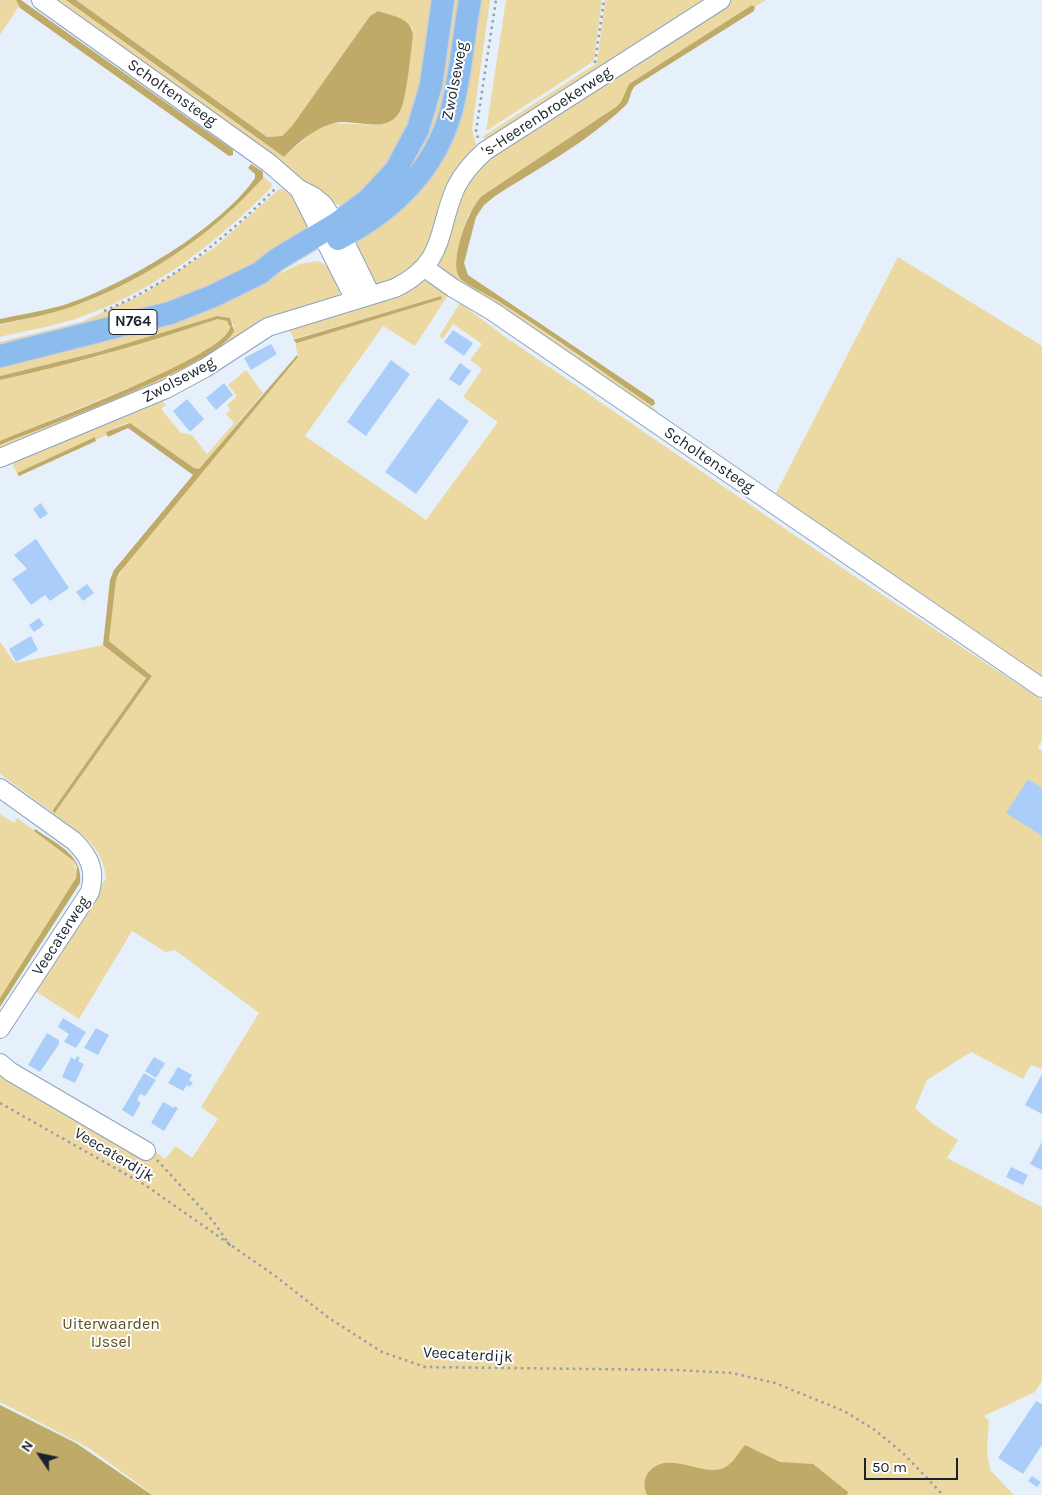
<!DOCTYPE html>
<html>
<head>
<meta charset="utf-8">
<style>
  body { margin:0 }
  #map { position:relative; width:1042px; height:1495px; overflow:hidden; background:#e6f0fb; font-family:Karla,sans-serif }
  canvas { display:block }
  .north { position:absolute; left:15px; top:1430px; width:50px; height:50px; -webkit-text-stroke:4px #fff; paint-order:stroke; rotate:304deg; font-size:14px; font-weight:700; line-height:20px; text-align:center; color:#1a232d }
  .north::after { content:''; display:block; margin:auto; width:18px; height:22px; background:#1a232d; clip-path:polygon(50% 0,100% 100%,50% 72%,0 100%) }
  .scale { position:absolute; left:864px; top:1458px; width:94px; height:22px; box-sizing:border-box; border:2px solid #1a232d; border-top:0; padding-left:6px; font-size:15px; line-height:18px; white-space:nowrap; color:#1a232d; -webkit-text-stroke:4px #fff; paint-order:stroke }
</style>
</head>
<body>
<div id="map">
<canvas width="1042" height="1495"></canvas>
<div class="north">N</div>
<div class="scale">50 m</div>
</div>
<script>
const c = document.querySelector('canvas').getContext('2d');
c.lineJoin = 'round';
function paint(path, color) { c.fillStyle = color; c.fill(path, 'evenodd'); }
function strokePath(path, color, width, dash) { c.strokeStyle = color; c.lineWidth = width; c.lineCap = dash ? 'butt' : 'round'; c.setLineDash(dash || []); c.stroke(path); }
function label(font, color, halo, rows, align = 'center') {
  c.font = font + ' Karla,sans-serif'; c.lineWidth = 4; c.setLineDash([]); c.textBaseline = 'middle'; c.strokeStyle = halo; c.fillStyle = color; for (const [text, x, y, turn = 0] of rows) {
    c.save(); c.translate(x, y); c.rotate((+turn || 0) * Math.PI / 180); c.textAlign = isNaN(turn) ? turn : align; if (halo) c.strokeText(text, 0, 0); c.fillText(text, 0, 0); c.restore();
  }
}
paint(new Path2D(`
  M0 0H16L19 6 0 35Z
  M53 0H66L284 157 314 131 333 123 378 125 401 109 413 34 412 27 370 16 292 126 282 136 267 137 76 0H434L427 84 392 169 341 206 328 201 280 162Z
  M446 0H459L443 98 434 129 413 168 395 176Z
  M480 0H490L472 129 477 148 441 226 419 266 377 287 355 246 356 240 422 187Z
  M506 0H602L594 61 486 131Z
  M605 0H712L487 141 482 137 597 63Z
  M730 0H766L755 7 752 5 629 84 621 102 616 107 478 200 468 216 458 252 457 263 464 282 499 301 652 406 658 413 653 417 440 269 438 262 459 194 490 154Z
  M264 177 272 184 271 188C214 245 152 293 75 319 50 327 25 331 0 337V325C23 319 47 314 70 307 139 286 217 230 264 177Z
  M279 189 290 190 309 224 308 229 241 273 176 300 0 351V342L81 322 143 294 214 248Z
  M898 257 1042 346V684L775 495Z
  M318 261 331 268 341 288 337 299 207 361 0 453V445L162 378 224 343 232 335 234 326 229 318 217 316 98 352 0 376V366L251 288 299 264Z
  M422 279H425L447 289 445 293 448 295 415 346 383 326 305 436 426 520 498 422 463 397 482 369 470 360 482 344 453 324 443 339 439 336 460 303 504 336 860 580 1042 700V740L1038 748 1042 751V1069L1031 1065 1023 1079 971 1052 927 1080 915 1108 933 1124 958 1140 947 1158 1042 1207V1381L1035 1392 984 1416 989 1421 987 1450 990 1470 1014 1495H153L89 1448 0 1402V1069L152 1149 165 1159 176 1146 192 1158 218 1119 201 1107 259 1013 175 950 166 952 132 931 79 1019 32 989 94 893 106 879C103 845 80 833 54 814L152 676 109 641 116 580 129 558 298 357 295 342 442 299 441 296 294 339 288 327Z
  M218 319H224L229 323V333L207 350 160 375 0 441V380L99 356Z
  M246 370 263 393 199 469 194 468 135 426 127 423 106 432 107 435 96 440 95 437 17 473 13 466 14 462 160 398 166 405 161 409 181 433 192 435 207 454 234 423 226 414 230 410 227 405 237 396 228 385Z
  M0 642 15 663 103 645 146 677 53 813 0 774Z
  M0 814 14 823 17 818 73 859 77 872 73 886 0 998Z`), '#ecd9a2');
paint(new Path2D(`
  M16 0H21L233 150V155L229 156 20 8Z
  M66 0H76L267 137 282 136 292 126 370 16 378 11C392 16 410 17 413 34 411 51 407 95 401 109 388 138 352 116 331 124 312 130 298 143 284 157Z
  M752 5 755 7 754 11 635 86C629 92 631 101 625 106 587 142 539 168 495 196L484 205 476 217 464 263 468 275 654 400 655 404 652 406C601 371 550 334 498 301 489 295 463 284 459 277 449 261 469 207 482 196L616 107 621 102 629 84Z
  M251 164 263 172V178C212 235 143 282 71 307 48 315 24 319 0 324V319C22 314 45 311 67 304 124 285 221 228 255 178V174L248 168Z
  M441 296 442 299 297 343 293 340Z
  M217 316 230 318 234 331C221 364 40 428 0 445V441C32 427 229 355 230 327L227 321 218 319C146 343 74 364 0 380V376L98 352Z
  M297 355 298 357 119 573 116 580 109 641 152 676 54 814 53 810 146 678 103 645 110 580 114 570 193 475 128 428 108 437 106 432 130 423 194 468 199 469Z
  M95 437 96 441 19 476 17 473Z
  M35 829C55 843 84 855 80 883L0 1007V998L76 878 77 867 74 861 34 831Z
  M0 1405 76 1443 152 1495H0Z
  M745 1445 780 1462 813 1464 848 1492 847 1495H647C644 1488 643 1480 648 1473 665 1449 700 1475 721 1469 732 1466 738 1453 745 1445Z`), '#c0aa68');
paint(new Path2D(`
  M453 330 473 343 464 356 444 342Z
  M271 344 277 354 251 370 244 358Z
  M391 360 410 374 366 436 347 422Z
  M460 363 471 371 460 386 449 379Z
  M224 383 233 395 216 410 206 398Z
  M438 398 469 421 416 494 385 472Z
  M187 399 204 419 190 432 173 411Z
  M41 503 48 514 40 519 33 509Z
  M36 539 69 588 50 601 45 595 31 605 12 579 27 569 14 555Z
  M87 584 94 593 83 601 76 592Z
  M39 618 44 625 34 632 29 625Z
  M31 636 38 650 16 662 9 649Z
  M1028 779 1042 788V836L1006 813Z
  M63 1018 86 1032 76 1048 64 1042 69 1034 58 1027Z
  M96 1028 109 1035 98 1055 84 1048Z
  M47 1033 59 1040V1044L40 1072 28 1065Z
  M77 1056 80 1058 78 1061 84 1064 75 1083 62 1077 71 1057 75 1060Z
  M154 1057 165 1063 162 1069 158 1068 161 1070 156 1078 145 1071Z
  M178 1067 192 1075 189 1080 193 1083 190 1087 187 1085 183 1091 168 1083Z
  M144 1073 156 1080 145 1096 140 1094 137 1100 141 1103 133 1117 122 1110Z
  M1042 1074V1114L1025 1105Z
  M163 1102 174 1108 175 1106 178 1108 164 1131 151 1123Z
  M1042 1142V1170L1030 1164Z
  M1011 1167 1028 1175 1023 1185 1006 1177Z
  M1036 1401 1042 1404V1445L1023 1474 998 1458Z
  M1032 1476 1041 1482 1037 1487 1028 1481Z`), '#aacef9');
const minor = new Path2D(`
  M41 0 269 163 299 189 313 196 323 204 336 224 371 295
  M299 189 355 300
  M425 268 453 288 492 311 1042 688
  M0 458 166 389 205 368 268 327 395 288C447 262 436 232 456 187 463 173 474 161 485 151L721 0
  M0 788 74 841C90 857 96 870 90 892L0 1029
  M0 1063 11 1072 146 1151`);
const major = new Path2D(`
  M338 239C392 211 434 171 451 112 461 76 463 37 470 0
  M0 356 170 313 213 296 260 273 276 260 336 224 368 200 396 170 418 129 431 85 443 0`);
strokePath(minor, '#8ca3bf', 20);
strokePath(major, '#cdcfd1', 25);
strokePath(new Path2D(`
  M595 63 604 0
  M478 138 476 131 496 0
  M104 311C171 283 226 238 277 187
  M0 1103 145 1185 278 1278 329 1318 382 1352 425 1367 676 1370 732 1373 775 1383 844 1411 875 1430 905 1455 943 1495
  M157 1160 213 1221 231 1247`), '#959faa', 2.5, [2.5, 4]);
strokePath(minor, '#fff', 18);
strokePath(major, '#8cbbed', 22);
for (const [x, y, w] of [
  [133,322,48]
]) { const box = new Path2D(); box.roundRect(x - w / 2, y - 12.5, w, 25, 4); c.fillStyle = '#fff'; c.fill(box); strokePath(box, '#1a232d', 1); }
label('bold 15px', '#1a232d', null, [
  ["N764",133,322]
]);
label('16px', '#1a232d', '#fff', [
  ["Zwolseweg",455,81,-79],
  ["Scholtensteeg",172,93,35],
  ["'s-Heerenbroekerweg",547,112,-33],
  ["Zwolseweg",179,380,-28],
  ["Scholtensteeg",709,460,34],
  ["Veecaterweg",61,936,-57],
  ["Veecaterdijk",114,1155,31],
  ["Veecaterdijk",468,1355,3]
]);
label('16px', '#5e4e1b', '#fff', [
  ["Uiterwaarden",111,1324],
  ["IJssel",111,1342]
]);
</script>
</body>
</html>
